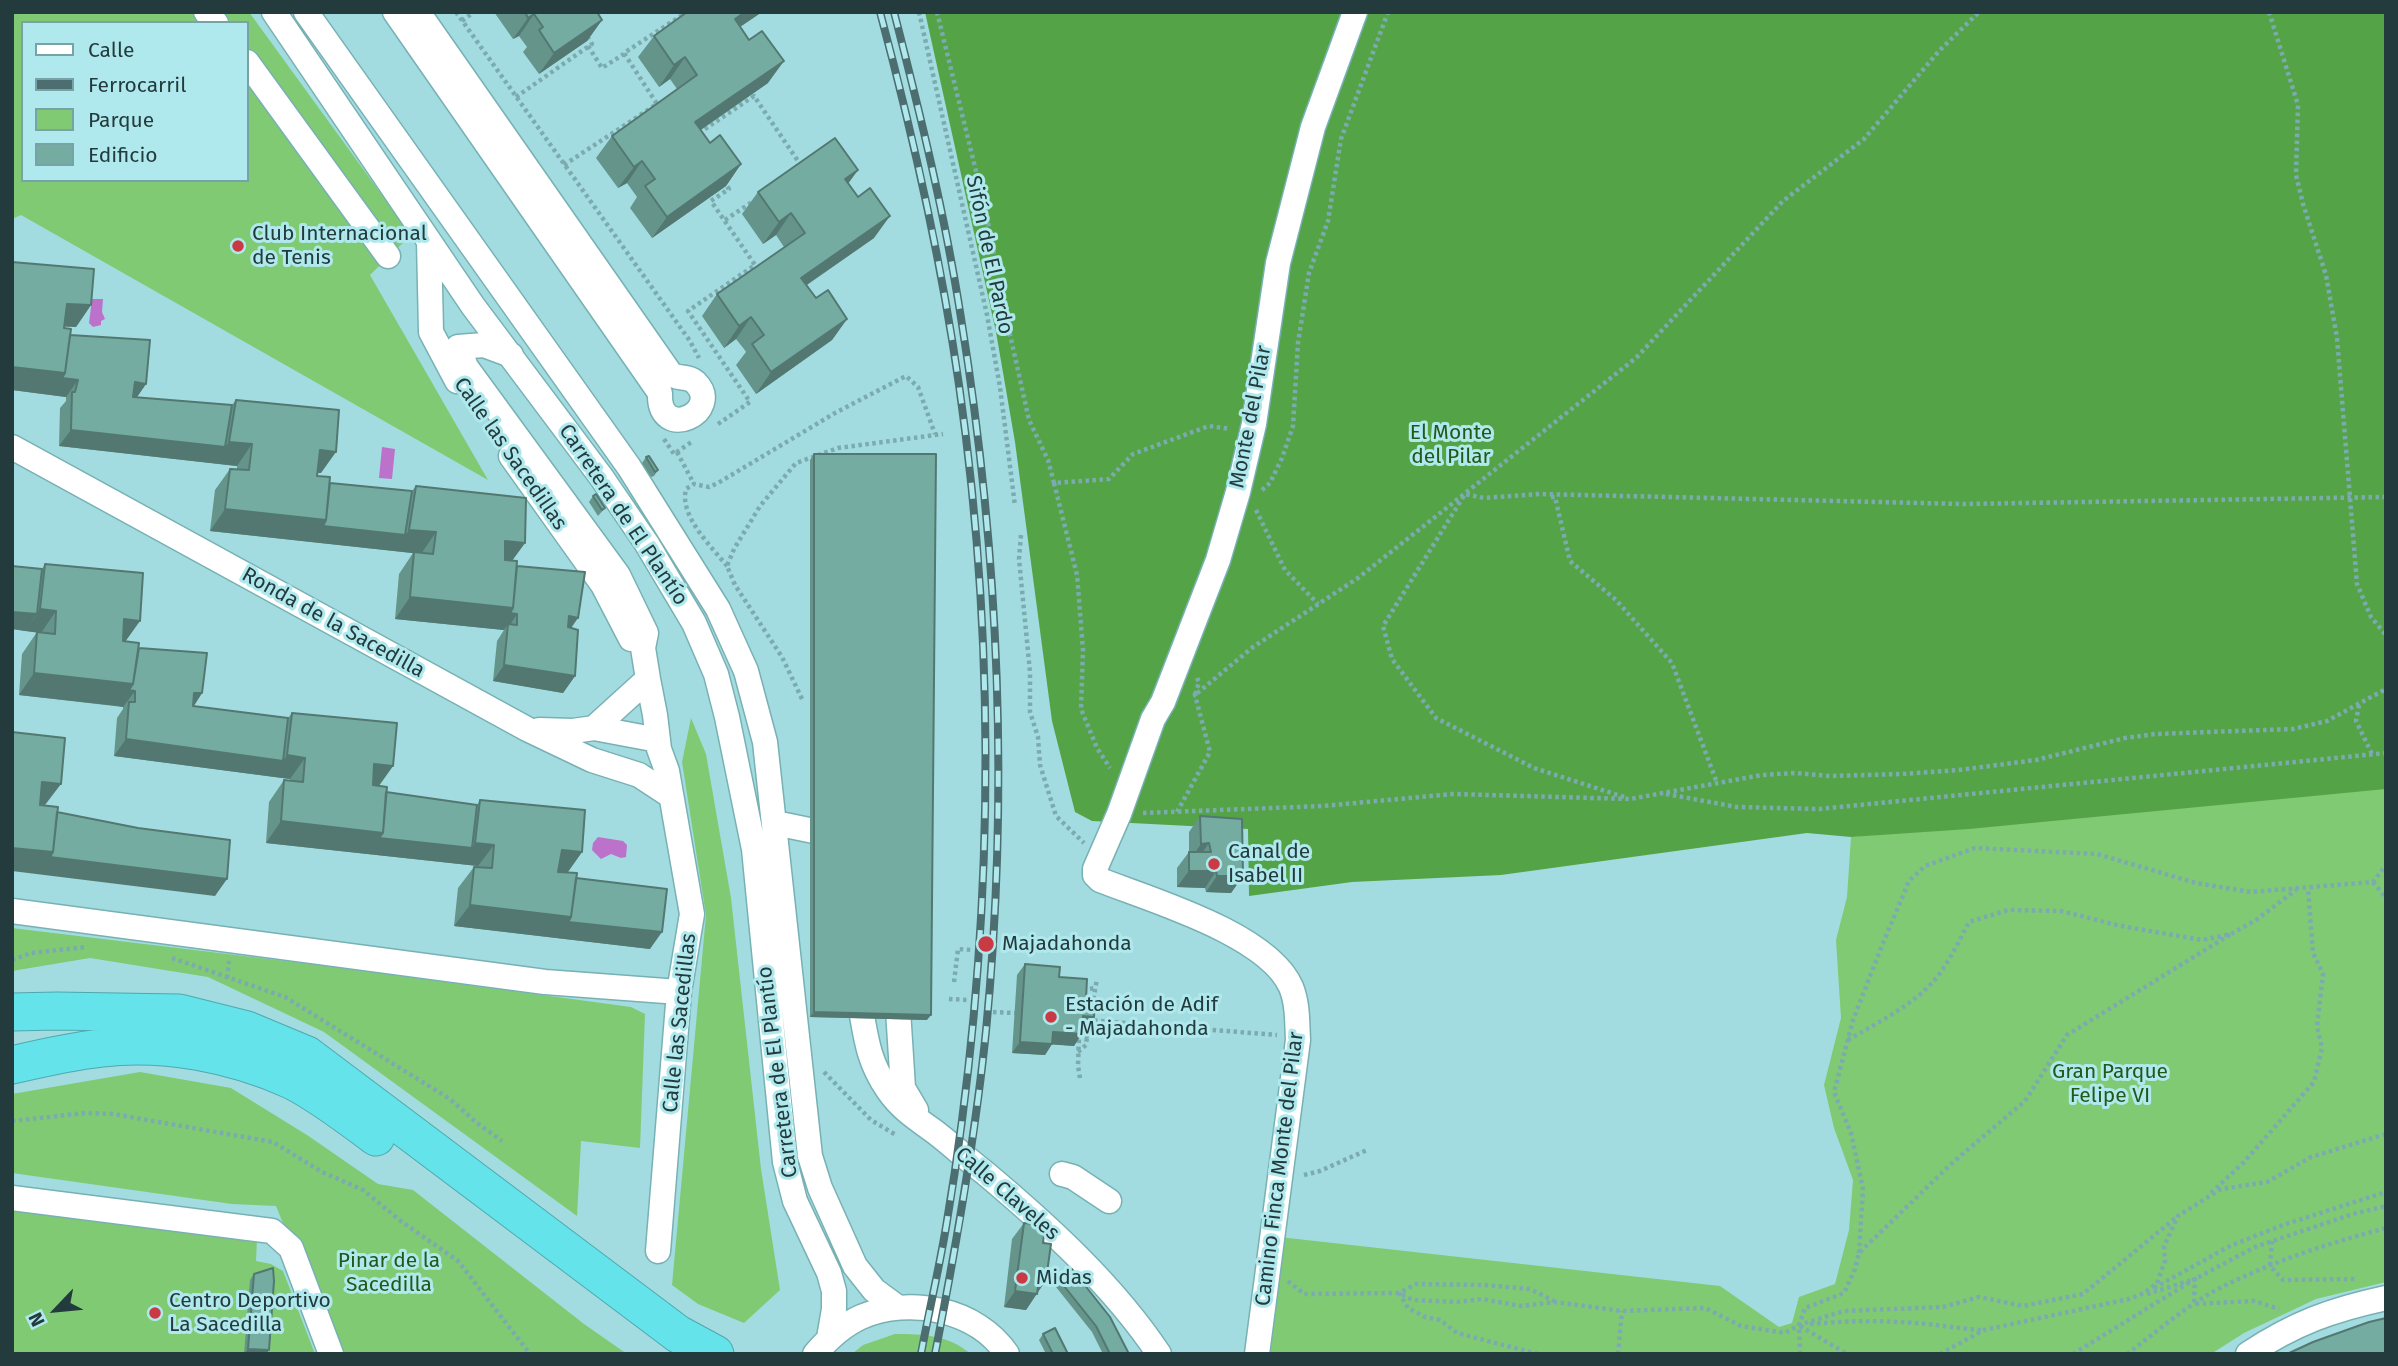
<!DOCTYPE html>
<html>
<head>
<meta charset="utf-8">
<style>
  body { margin:0 }
  #map { position:relative; width:2398px; height:1366px; overflow:hidden; background:#a2dce0; font-family:"Fira Sans",sans-serif }
  canvas { display:block }
  .frame { position:absolute; inset:0; border:14px solid #243b3d; pointer-events:none }
  .legend { position:absolute; left:21px; top:21px; width:228px; height:161px; box-sizing:border-box; background:#afe9ed; border:2px solid #77a3a7; margin:0; padding:9px 12px; list-style:none; font-size:21px; color:#243b3d }
  .legend li { display:flex; align-items:center; gap:14px; height:35px }
  .legend b { width:35px; border:2px solid #77a3a7 }
  .north { position:absolute; left:21px; top:1275px; width:70px; height:70px; -webkit-text-stroke:5px #afe9ed; paint-order:stroke; rotate:244deg; font-size:19px; font-weight:700; line-height:28px; text-align:center; color:#243b3d }
  .north::after { content:''; display:block; margin:auto; width:24px; height:32px; background:#243b3d; clip-path:polygon(50% 0,100% 100%,50% 72%,0 100%) }
</style>
</head>
<body>
<div id="map">
<canvas width="2398" height="1366"></canvas>
<div class="frame"></div>
<ul class="legend">
<li><b style="height:9px;background:#fff"></b>Calle</li>
<li><b style="height:9px;background:#4c6e70"></b>Ferrocarril</li>
<li><b style="height:19px;background:#80ca73"></b>Parque</li>
<li><b style="height:19px;background:#75aca1"></b>Edificio</li>
</ul>
<div class="north">N</div>
</div>
<script>
const c = document.querySelector('canvas').getContext('2d');
c.lineJoin = 'round';
function paint(path, color) { c.fillStyle = color; c.fill(path, 'evenodd'); }
function strokePath(path, color, width, dash) { c.strokeStyle = color; c.lineWidth = width; c.lineCap = dash ? 'butt' : 'round'; c.setLineDash(dash || []); c.stroke(path); }
function label(font, color, halo, rows, align = 'center') {
  c.font = font + ' "Fira Sans",sans-serif'; c.lineWidth = 6; c.setLineDash([]); c.textBaseline = 'middle'; c.strokeStyle = halo; c.fillStyle = color; for (const [text, x, y, turn = 0] of rows) {
    c.save(); c.translate(x, y); c.rotate((+turn || 0) * Math.PI / 180); c.textAlign = isNaN(turn) ? turn : align; if (halo) c.strokeText(text, 0, 0); c.fillText(text, 0, 0); c.restore();
  }
}
paint(new Path2D(`
  M12 12H249L411 235 370 275 488 480 21 215 12 219ZM23 23H247V180H23Z
  M691 718 706 754 731 898 761 1169 780 1290 744 1323 698 1304 672 1285 706 915 682 762Z
  M2386 788V1282L2316 1299 2244 1333 2211 1354H1266L1279 1237 1720 1286 1779 1327 1792 1323 1799 1297 1835 1284 1849 1230 1853 1180 1834 1128 1824 1085 1841 1018 1836 940 1847 897 1851 837Z
  M12 928 335 967 631 1007 645 1014 640 1148 581 1141 577 1216 324 1032 208 977 90 958 12 971Z
  M140 1072 231 1088 307 1135 378 1184 413 1190 584 1324 627 1354H336L276 1206 232 1204 12 1173V1094Z
  M12 1208 257 1240 256 1261 271 1264 283 1271 315 1354H12Z
  M895 1334C924 1334 948 1335 971 1354H852L863 1345Z`), '#80ca73');
paint(new Path2D(`
  M925 12H2386V789L1969 829 1851 837 1807 833 1501 875 1352 882 1249 896 1248 829 1092 821 1075 812 1052 721 1015 442 996 332Z`), '#54a447');
paint(new Path2D(`
  M92 299H103L102 312 105 319 101 321V325L93 327 89 323Z
  M382 447 395 449 392 479 379 478Z
  M598 837 623 841 627 845 626 857 621 858 611 854 601 859 592 850 593 843Z`), '#bc71cb');
const minor = new Path2D(`
  M206 12 216 23
  M274 12 473 306 602 478 647 544 694 623 716 674 727 717 754 849 785 1162 795 1201 829 1273 834 1291V1309L829 1338
  M306 12 629 467 718 609 746 671 765 742 810 1156 820 1188 855 1266 874 1290 897 1307
  M395 12 660 393C658 444 725 411 695 382 687 375 677 380 670 373L418 12
  M247 62 388 256
  M429 241 431 332 457 381
  M511 355 484 345 458 347 466 367 618 575 646 633 643 648 648 679 655 715 659 749 667 771 692 914 679 992 658 1251
  M12 447 527 729 592 760 639 775 671 796
  M511 456 603 585 631 639
  M594 728 658 740
  M539 730 573 731 594 728 648 679
  M775 823 843 837
  M12 911 545 982 679 992
  M860 1004C866 1038 868 1061 888 1090 901 1109 917 1119 935 1132 952 1145 968 1160 985 1173 1048 1226 1113 1285 1159 1354
  M898 1010 903 1088 916 1110
  M1062 1174 1073 1177 1109 1201
  M12 1198 272 1231 291 1248 331 1354
  M815 1354C828 1339 843 1325 861 1317 909 1296 977 1309 1007 1354
  M1257 1354 1298 1040C1297 1023 1298 1004 1291 987 1268 934 1151 900 1100 880L1095 875V869L1119 814 1153 719 1163 702 1218 560 1238 492 1254 424 1278 263 1313 127 1355 12
  M2248 1354C2295 1323 2331 1310 2386 1298`);
const highway = new Path2D(`
  M12 1012 57 1011 179 1013 247 1030 307 1055 678 1334 715 1354
  M12 1065C42 1058 72 1051 102 1048 166 1041 233 1054 291 1080 318 1093 352 1119 376 1137`);
strokePath(minor, '#78b1b4', 27);
strokePath(highway, '#4ea8ad', 39);
strokePath(new Path2D(`
  M456 12 690 341 699 358
  M919 12 987 315 1000 387 1015 506
  M937 12 987 216 1003 303 1029 420 1048 460 1054 483 1109 479 1133 454 1209 426 1230 429
  M2269 12 2298 105 2296 175 2303 204 2326 275 2337 338 2357 584 2371 617 2386 635
  M462 21 474 12
  M588 46 602 68 624 54
  M516 97 592 44 587 36
  M699 133 754 96 802 167
  M564 165 657 104 624 53 687 12
  M725 220 755 200
  M718 424 750 402 688 311 755 265 711 201 729 189 724 182
  M664 439 674 454 693 441
  M677 452 694 484
  M1054 483 1077 575 1083 650 1081 709 1097 748 1110 768
  M1262 490 1270 483 1282 458 1293 426 1298 343 1309 273 1328 221 1341 139 1388 12
  M1551 497H1555L1570 561 1616 600 1672 663 1717 783
  M1256 510 1285 570 1318 604
  M1021 535 1019 559 1030 672V712L1038 737 1040 765 1056 816 1084 843
  M727 566C711 546 679 516 686 489L694 484 709 487 718 483 835 413 906 376 918 387 935 434
  M1197 678 1199 682 1195 695 1253 647 1358 578 1636 358 1783 201 1864 139 1939 51 1979 12
  M802 699 782 657 735 585 727 566 734 549 760 506 796 463 838 448 943 434
  M2359 705 2356 721 2372 754
  M1666 794 1737 807 1819 809 2386 753
  M1624 797 1534 768 1436 718 1392 659 1383 626 1465 494 1484 498 1540 494 1964 504 2386 497
  M1177 812 1210 752 1195 695 1193 696
  M1143 813 1323 806 1453 794 1630 799 1762 775 1795 773 1830 776 1901 774 1959 770 2036 760 2125 738 2155 734 2293 729 2327 721 2386 689
  M2373 882 2386 898
  M172 958 285 997 450 1099 477 1123 502 1141
  M12 960 31 953 87 947
  M227 978 229 961
  M954 982 958 949 972 950
  M1083 990 1095 988
  M949 999 968 1000
  M1092 1006 1097 979
  M993 1012 1015 1013
  M1087 1020 1277 1035
  M1848 1040C1875 1024 1906 1009 1929 986 1946 969 1958 943 1969 922L2008 910 2061 911 2121 926 2202 940 2231 934 2256 920 2296 890
  M1078 1052 1086 1045 1087 1036
  M824 1072 871 1120 896 1135
  M1080 1078 1078 1066 1079 1035 1087 1036 1089 1021
  M12 1121 86 1113 113 1114 273 1142 322 1172 363 1190 402 1222 458 1261 530 1354
  M1304 1175 1320 1171 1367 1150
  M2211 1193 2244 1162 2314 1082 2322 1048 2317 1026 2323 974 2313 953 2308 889
  M2272 1241 2270 1266 2283 1280 2357 1279
  M1859 1253 1863 1189 1851 1133 1834 1092 1853 1020 1881 948 1909 881 1925 866 1975 848 2097 854 2196 883 2251 892 2373 882 2386 865
  M1288 1281 1304 1294 1399 1293 1413 1300 1458 1302 1482 1299 1521 1306 1555 1302 1622 1311 1705 1308 1741 1326 1785 1333 1799 1325 1844 1311 1943 1307 1979 1297 2023 1306 2083 1294 2178 1216
  M2154 1288 2230 1246 2283 1225 2386 1192
  M2147 1294 2195 1279 2194 1304 2254 1301 2279 1309
  M1810 1324C1845 1321 1878 1320 1913 1323 1936 1324 1959 1329 1983 1330
  M1800 1326 1847 1354
  M1538 1354 1457 1333 1440 1320 1425 1317 1408 1308 1399 1293 1416 1284 1484 1285 1530 1289 1554 1301
  M1618 1354 1622 1311
  M1800 1354 1799 1325 1805 1308 1844 1293 1855 1269 1859 1253 1951 1164 2025 1101 2067 1035 2231 934
  M1940 1354 1984 1330 2129 1299 2144 1293 2157 1283 2165 1261 2164 1246 2178 1216 2221 1189 2267 1182 2311 1157 2386 1134
  M2073 1354 2195 1279 2255 1247 2353 1214 2386 1206
  M2127 1354C2158 1331 2189 1303 2224 1286 2276 1260 2330 1243 2386 1228`), '#7cabaf', 4.5, [3.5, 3.5]);
strokePath(minor, '#fff', 24);
strokePath(highway, '#65e3ea', 37);
const rail = new Path2D(`
  M880 12C913 135 941 259 959 385 999 664 993 950 946 1227 939 1269 929 1311 921 1354
  M894 12C920 113 945 215 961 318 999 553 1009 794 986 1031 975 1139 956 1247 935 1354`);
strokePath(rail, '#4c6e70', 8);
strokePath(rail, '#afe9ed', 5, [16]);
paint(new Path2D(`
  M494 12H597L602 20 587 41 539 74 523 52 527 47 519 36 513 39Z
  M687 12H762L740 27 768 83 701 130 710 143 741 164 726 186 652 238 630 208 637 197 627 183 618 188 596 158 612 136 677 89 670 79 659 87 638 57 654 36Z
  M858 170 848 183 874 238 807 285 816 298 847 319 832 340 756 394 736 365 746 352 744 349 736 339 724 348 702 316 717 294 784 247 776 235 763 244 742 214 758 192Z
  M12 262 91 305 76 327 64 326V328L70 335 146 384 136 398 232 405 236 400 321 473H318L317 476 330 483 412 491 416 486 525 543 512 560 571 628 575 676 563 693 493 681 497 641 504 630 395 619 399 574 413 553 210 531 215 490 230 469H237V466L59 446 60 408 66 401V397L12 390Z
  M814 454 927 1020 810 1017V460Z
  M646 457 658 470 654 476 651 477 642 463Z
  M593 496 605 508 598 516 589 502Z
  M45 564 126 641 139 648 202 693 194 706 288 718 292 713 393 766 379 786 386 792 477 805 480 800 582 852 568 872 576 878 650 949 454 926 458 888 474 867 478 866 266 843 269 802 284 780 290 781V779L114 756 117 718 123 709V707L19 695 22 654 37 632 41 633 12 629V566L42 569Z
  M1200 816 1243 876 1231 893 1206 892 1205 888 1177 887V868L1189 852V832Z
  M1025 964 1059 977 1086 999 1094 1017 1086 1028 1082 1027 1074 1046 1052 1044 1045 1055 1012 1053 1017 975Z
  M1024 1223 1043 1243 1046 1280 1026 1310 1004 1307 1012 1239Z
  M254 1274 269 1350 266 1354H244L250 1280Z
  M1060 1281 1129 1354H1103L1092 1332 1056 1287Z
  M1043 1334 1068 1354H1046L1039 1340Z`), '#65948a');
paint(new Path2D(`
  M745 12H762L719 41 735 19Z
  M534 14 519 36 513 39 528 18Z
  M602 20 587 41 539 74 554 53Z
  M685 57 670 79 659 87 674 65Z
  M784 61 768 83 680 144 695 122Z
  M642 161 627 183 618 188 634 167Z
  M741 164 726 186 652 238 667 217Z
  M858 170 842 192 845 179Z
  M791 213 776 235 763 244 779 222Z
  M890 216 874 238 786 299 801 278Z
  M67 304 91 305 76 327 51 326Z
  M751 317 736 339 724 348 739 326Z
  M847 319 832 340 756 394 771 372Z
  M12 367 65 373 78 380 66 397 12 390Z
  M135 382 146 384 135 400 123 399Z
  M71 430 225 447 229 442 252 444 237 466 59 446Z
  M320 450 336 452 321 473 305 472Z
  M225 509 326 520 405 535 409 530 436 532 421 554 210 531Z
  M505 541 525 543 509 565 490 562Z
  M410 597 513 608 517 614 508 628V624L504 630 395 619Z
  M40 609 56 611 41 633 25 631Z
  M12 612 37 614 25 631 12 629Z
  M569 616 578 618 567 634Z
  M124 619 140 621 125 642 109 641Z
  M504 665 575 676 563 693 493 681Z
  M34 673 133 684 118 706 19 695Z
  M129 690 135 691 123 707 118 706Z
  M194 693H202L191 710Z
  M126 739 283 761 287 755 305 758 290 779 114 756Z
  M374 764 393 766 377 788 359 786Z
  M42 782 61 784 45 805 27 803Z
  M281 821 383 833 472 848 475 843 494 845 478 866 266 843Z
  M1209 843 1197 860 1189 861 1201 844Z
  M12 848 53 852 227 879 215 896 12 871Z
  M562 850 582 852 567 873 547 872Z
  M1189 871H1216L1205 888 1177 887Z
  M1217 876H1243L1231 893 1206 892Z
  M470 905 571 917 662 932 650 949 454 926Z
  M814 1012 931 1015 927 1020 810 1017Z
  M1083 1016 1094 1017 1086 1028 1075 1027Z
  M1053 1032 1082 1034 1074 1046 1045 1044Z
  M1020 1042 1052 1044 1045 1055 1012 1053Z
  M1039 1279 1046 1280 1026 1310 1004 1307 1015 1291Z
  M248 1349 269 1350 266 1354H244Z`), '#527871');
const building = new Path2D(`
  M525 12H597L602 20 554 53 539 30 543 27 534 14 528 18Z
  M687 12H745L735 19 749 40 762 31 784 61 695 122 710 143 720 135 741 164 667 217 645 186 655 179 642 161 634 167 612 136 697 75 685 57 674 65 654 36Z
  M835 138 858 170 845 179 858 197 870 188 890 216 801 278 816 298 828 290 847 319 771 372 752 344 764 335 759 328 751 317 739 326 717 294 805 233 791 213 779 222 758 192Z
  M12 262 94 269 91 305 67 304 64 328 71 329 65 373 12 367Z
  M70 335 150 340 146 384 135 382 133 397 232 405 225 447 71 430 72 392H75L78 380 62 378 65 373Z
  M236 400 339 410 336 452 320 450 317 476 330 477 326 520 225 509 230 469 249 470 252 444 229 442Z
  M814 454H936L931 1015 814 1012Z
  M649 456 658 470 655 472 646 457Z
  M330 483 412 491 405 535 323 526 326 520Z
  M416 486 526 498 525 543 505 541V560L517 561 513 608 410 597 414 552 433 554 436 532 409 530Z
  M596 494 605 508 602 510 593 496Z
  M45 564 143 573 140 621 124 619 123 641 139 643 133 684 34 673 37 632 55 634 56 611 40 609Z
  M12 566 42 569 37 614 12 612Z
  M517 566 585 572 578 618 569 616 568 627 578 630 575 676 504 665 508 624 517 625V614L510 613 513 608Z
  M139 648 207 653 202 693H194L193 706 288 718 283 761 126 739 129 702H135V691L129 690 133 684Z
  M292 713 397 723 393 766 374 764 373 785 387 787 383 833 281 821 284 780 303 782 305 758 287 755Z
  M12 732 65 738 61 784 42 782 40 805 58 807 53 852 12 848Z
  M386 792 477 805 472 848 379 838 383 833Z
  M480 800 585 810 582 852 562 850 558 872 577 873 571 917 470 905 474 867 492 868 494 845 475 843Z
  M57 812 138 828 230 840 227 879 50 857 53 852Z
  M1200 816 1242 819 1243 876H1217L1216 871H1189V852H1211L1209 843 1201 844Z
  M576 878 667 889 662 932 568 922 571 917Z
  M1025 964 1060 967 1059 977 1087 979 1086 999 1095 1000 1094 1017 1083 1016 1082 1034 1053 1032 1052 1044 1020 1042Z
  M1024 1223 1045 1225 1043 1243 1051 1244 1046 1280 1039 1279 1037 1294 1015 1291Z
  M273 1268 274 1281 269 1350 248 1349 254 1274Z
  M1072 1269 1110 1317 1129 1354H1110L1096 1326 1060 1281Z
  M2386 1318V1354H2287L2313 1342 2369 1322Z
  M1055 1328 1068 1354H1053L1043 1334Z`);
paint(building, '#75aca1');
strokePath(building, '#527871', 2);
for (const [x, y, r, color] of [
  [238,246,7,"#ca3a45"],
  [1214,864,7,"#ca3a45"],
  [986,944,9,"#ca3a45"],
  [1051,1017,7,"#ca3a45"],
  [1022,1278,7,"#ca3a45"],
  [155,1313,7,"#ca3a45"]
]) { const dot = new Path2D(); dot.arc(x, y, r, 0, 2 * Math.PI); c.fillStyle = color; c.fill(dot); strokePath(dot, '#afe9ed', 2.5); }
label('21px', '#243b3d', '#afe9ed', [
  ["Club Internacional",252,234],
  ["de Tenis",252,258],
  ["Canal de",1228,852],
  ["Isabel II",1228,876],
  ["Majadahonda",1002,944],
  ["Estación de Adif",1065,1005],
  ["- Majadahonda",1065,1029],
  ["Midas",1036,1278],
  ["Centro Deportivo",169,1301],
  ["La Sacedilla",169,1325]
], 'left');
label('21px', '#243b3d', '#afe9ed', [
  ["Sifón de El Pardo",989,255,78],
  ["Monte del Pilar",1251,417,-79],
  ["Calle las Sacedillas",510,454,55],
  ["Carretera de El Plantío",623,515,56],
  ["Ronda de la Sacedilla",333,623,29],
  ["Calle las Sacedillas",680,1023,-84],
  ["Carretera de El Plantío",778,1072,-97],
  ["Camino Finca Monte del Pilar",1280,1169,-83],
  ["Calle Claveles",1007,1194,41]
]);
label('21px', '#235819', '#afe9ed', [
  ["El Monte",1451,433],
  ["del Pilar",1451,457],
  ["Gran Parque",2110,1072],
  ["Felipe VI",2110,1096],
  ["Pinar de la",389,1261],
  ["Sacedilla",389,1285]
]);
</script>
</body>
</html>
